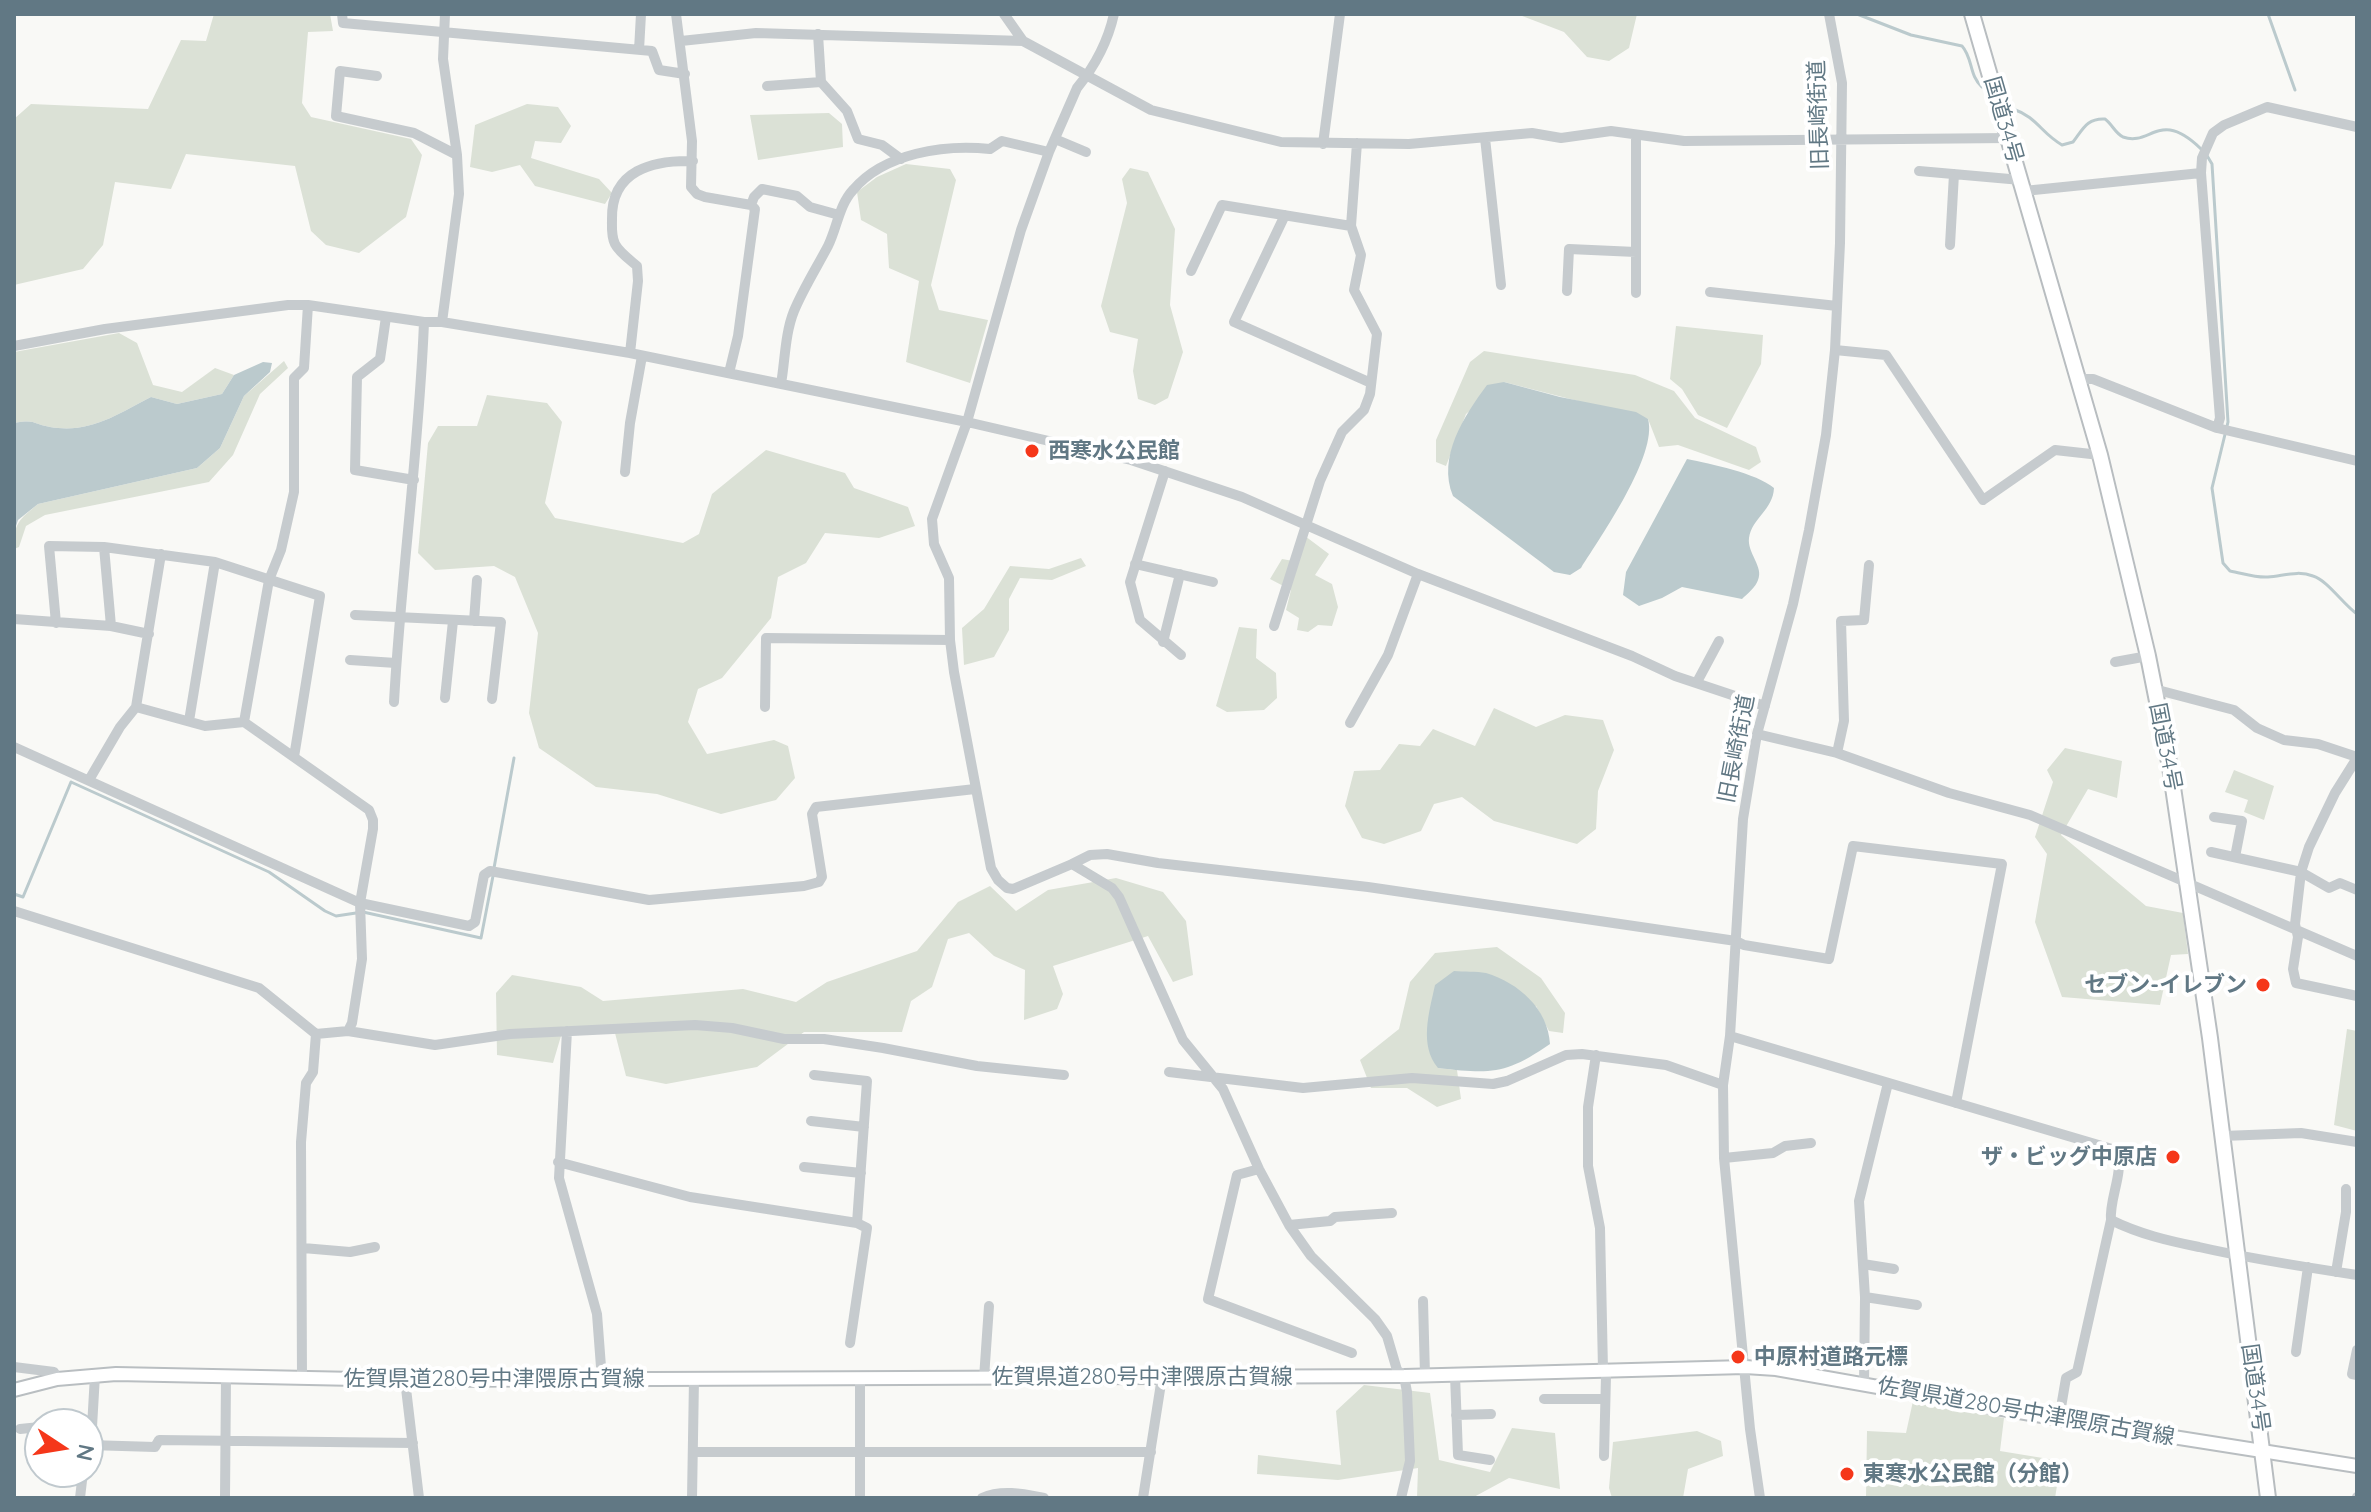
<!DOCTYPE html>
<html>
<head>
<meta charset="utf-8">
<style>
  body { margin:0 }
  #map { position:relative; width:2371px; height:1512px; overflow:hidden; background:#f9f9f6; font-family:Quicksand,sans-serif }
  canvas { display:block }
  .frame { position:absolute; inset:0; border:16px solid #617884; pointer-events:none }
  .north { position:absolute; left:24px; top:1408px; width:80px; height:80px; box-sizing:border-box; background:#fff; border:2px solid #c0c9ce; border-radius:50%; rotate:102deg; font-size:22px; font-weight:700; line-height:32px; text-align:center; color:#617884 }
  .north::after { content:''; display:block; margin:auto; width:28px; height:36px; background:#f5371a; clip-path:polygon(50% 0,100% 100%,50% 72%,0 100%) }
</style>
</head>
<body>
<div id="map">
<canvas width="2371" height="1512"></canvas>
<div class="frame"></div>
<div class="north">N</div>
</div>
<script>
const c = document.querySelector('canvas').getContext('2d');
c.lineJoin = 'round';
function paint(path, color) { c.fillStyle = color; c.fill(path, 'evenodd'); }
function strokePath(path, color, width, dash) { c.strokeStyle = color; c.lineWidth = width; c.lineCap = dash ? 'butt' : 'round'; c.setLineDash(dash || []); c.stroke(path); }
function label(font, color, halo, rows, align = 'center') {
  c.font = font + ' Quicksand,"Noto Sans JP",sans-serif'; c.lineWidth = 8; c.setLineDash([]); c.textBaseline = 'middle'; c.strokeStyle = halo; c.fillStyle = color; for (const [text, x, y, turn = 0] of rows) {
    c.save(); c.translate(x, y); c.rotate((+turn || 0) * Math.PI / 180); c.textAlign = isNaN(turn) ? turn : align; if (halo) c.strokeText(text, 0, 0); c.fillText(text, 0, 0); c.restore();
  }
}
paint(new Path2D(`
  M214 14H330L333 31 308 32 302 103 311 117 411 139 422 155 406 217 359 253 326 245 311 231 295 166 186 154 171 189 115 182 103 245 83 269 14 285V119L31 104 148 109 181 40 206 41Z
  M1517 14H1637L1629 48 1609 61 1587 57 1564 32Z
  M527 104 558 107 571 126 561 143 535 141 531 158 599 179 612 193 605 204 535 186 520 165 492 172 470 167 475 125Z
  M829 113 842 124 843 147 758 160 750 115Z
  M906 164 950 169 956 180 931 285 939 310 988 320 970 383 906 362 919 281 889 268 887 234 861 220 857 192 877 177Z
  M1130 168 1148 172 1175 229 1170 305 1183 352 1168 398 1155 405 1138 399 1133 371 1138 339 1110 332 1101 306 1127 203 1122 179Z
  M1676 326 1763 335 1761 364 1727 428 1698 415 1682 389 1670 379Z
  M119 333 137 343 153 385 182 392 215 368 234 375 222 394 177 404 151 397C118 414 90 434 50 427 32 424 37 419 14 423V352Z
  M1484 351 1635 375 1674 391 1695 418 1756 447 1761 462 1749 470 1678 445 1659 447 1648 419 1504 382 1466 414 1446 466 1436 462V440L1470 362Z
  M284 361 288 368 260 394 233 455 209 482 45 515 26 526 19 547 14 549C14 522 19 520 38 504L197 468 220 448 244 396Z
  M487 395 547 403 562 422 545 503 555 518 683 543 699 534 712 494 766 450 845 473 854 488 908 507 915 526 879 538 825 533 806 563 778 577 771 618 722 678 698 689 688 722 707 754 774 740 788 746 795 778 776 800 721 814 657 794 596 787 539 748 529 713 538 633 515 577 494 566 435 570 418 553 428 443 438 426H477Z
  M1305 536 1329 554 1315 575 1332 584 1338 607 1332 626 1318 625 1308 632 1297 630 1299 618 1286 610 1291 590 1270 579 1282 559 1299 562Z
  M1081 558 1086 566 1052 580 1020 578 1009 599V630L994 657 964 665 962 628 984 609 1010 566 1049 569Z
  M1239 627 1257 629 1256 658 1276 673 1277 698 1264 710 1227 712 1216 706Z
  M1494 708 1536 727 1565 715 1603 720 1614 750 1598 791 1596 829 1577 844 1494 821 1462 797 1434 804 1421 831 1384 844 1362 838 1345 806 1354 771 1380 770 1399 744 1420 746 1433 729 1475 746Z
  M2065 748 2122 761 2117 798 2088 789 2061 835 2146 906 2183 913 2188 954 2171 955 2160 1005 2062 997 2035 922 2047 854 2035 837 2053 782 2047 770Z
  M2234 770 2274 786 2264 820 2244 812 2248 800 2225 792Z
  M1116 878 1163 892 1186 921 1193 975 1173 982 1148 936 1053 966 1063 994 1057 1009 1024 1020 1025 970 994 956 969 933 948 939 932 987 911 1001 902 1032H804L757 1067 666 1084 626 1076 615 1033 561 1036 553 1063 497 1055 496 993 512 975 581 987 603 1001 743 989 796 1002 827 982 917 951 958 902 990 886 1016 911 1048 890Z
  M1497 947 1541 978 1565 1013 1563 1033 1549 1031 1536 1006 1438 1068 1457 1070 1461 1099 1437 1107 1407 1088H1371L1360 1060 1399 1029 1410 982 1435 953Z
  M2347 1029 2357 1031V1131L2334 1125Z
  M1364 1385 1430 1393 1439 1460 1490 1472 1512 1428 1555 1433 1560 1489 1509 1478 1472 1498H1417L1418 1468 1338 1480 1257 1474 1258 1455 1341 1465 1336 1411Z
  M1913 1401 2004 1418 2000 1451 2061 1461 2055 1498H1866L1867 1431 1906 1433Z
  M1697 1431 1721 1441 1723 1456 1688 1469 1683 1498H1612L1609 1488 1613 1442Z`), '#dbe1d6');
paint(new Path2D(`
  M263 362 272 363 270 372 244 396 220 448 197 468 38 504 18 520 14 532V423C37 419 32 424 50 427 90 434 118 414 151 397L177 404 222 394 234 375Z
  M1504 382 1560 397 1636 412 1648 419C1658 455 1601 536 1581 568L1570 575 1554 572 1453 496C1437 457 1464 416 1487 385Z
  M1687 459C1711 464 1756 473 1774 488 1773 510 1752 518 1749 538 1747 553 1764 567 1758 580 1756 587 1747 594 1742 599L1682 587 1662 598 1639 606 1623 595 1626 572Z
  M1454 971C1464 972 1476 971 1486 973 1519 983 1548 1009 1550 1044 1505 1075 1491 1074 1438 1068 1419 1045 1429 1013 1435 985Z`), '#bbcacd');
strokePath(new Path2D(`
  M1857 14 1911 35 1962 46C1973 58 1969 76 1982 87
  M2268 14 2295 90
  M2013 109C2037 117 2041 133 2062 145L2073 142C2083 129 2087 118 2105 119 2112 124 2115 133 2123 137 2151 147 2159 108 2201 149
  M2206 154 2212 164 2228 422 2212 488 2223 563 2230 571C2242 573 2255 578 2268 577 2283 576 2298 570 2313 576 2327 580 2343 604 2357 614
  M494 868 514 758
  M14 894 23 897 71 782 269 872 325 911 336 916 356 913
  M363 912 481 938 493 876`), '#bbcacd', 3);
const major = new Path2D(`
  M14 1390 57 1379 116 1374 405 1380 1404 1376 1745 1367 1776 1369 2059 1419 2357 1466`);
const highway = new Path2D(`
  M1972 14 2100 455 2148 656 2170 767 2210 1038 2268 1498`);
strokePath(major, '#b9bec1', 16);
strokePath(highway, '#b8bdc0', 18);
strokePath(new Path2D(`
  M342 14 343 23 652 51 659 70 685 74
  M676 14 692 141 691 187 697 194 705 197 751 205 755 209 738 336 729 373
  M1004 14 1023 41
  M1114 14C1108 41 1095 66 1077 88L1049 152 1021 230 967 422 932 519 934 544 949 578 950 640 954 672 991 868 998 880 1007 888 1013 889 1072 864 1112 888 1119 897 1183 1040 1223 1089 1259 1169 1289 1225 1311 1256 1375 1319 1387 1336 1397 1370 1404 1376 1407 1392 1410 1461 1401 1498
  M818 34 821 82 847 111 858 139 882 145 901 159
  M681 41 756 33 1023 41 1151 110 1281 142 1409 144 1532 133 1561 138 1611 131 1684 141 2009 138
  M639 50 641 14
  M377 76 340 71 336 116 414 133 457 155
  M767 86 821 82
  M1636 136V293
  M1485 138 1501 285
  M1055 139 1086 152
  M1323 144 1340 14
  M1919 171 2021 180
  M2024 191 2201 173
  M751 205 754 197 762 189 797 196 810 207 839 215
  M1285 215 1234 322 1371 383
  M1950 245 1954 174
  M1191 271 1222 205 1351 226
  M1567 291 1569 249 1636 252
  M1710 292 1837 306
  M386 317 380 359 357 377 355 470 414 480
  M442 322 459 194 457 155 443 59 445 14
  M14 346 105 329 288 305H308L424 322H442L630 353 967 422 1131 460 1242 497 1418 574 1632 656 1675 676 1765 706
  M1835 350 1886 355 1983 500 2055 450 2100 455
  M630 353 638 281 637 266C630 260 619 252 615 244 611 236 612 227 612 219 611 170 653 160 693 161
  M2080 379H2093L2217 428 2357 461
  M781 384C785 361 785 333 794 311 803 289 817 267 828 246 837 228 839 205 853 190 884 153 945 144 990 149L1002 141 1049 152
  M2217 428 2220 418 2201 173 2202 158 2213 133 2224 125 2267 107 2357 127
  M1165 471 1130 582 1140 620 1181 655
  M625 472 630 423 642 356
  M104 547 111 626
  M1135 564 1213 582
  M355 615 501 622 492 699
  M14 619 111 626 149 634
  M474 621 477 580
  M56 623 49 546 104 547 215 562 320 596 294 757
  M1274 626 1320 481 1342 432 1364 410 1370 394 1377 334 1354 290 1361 255 1351 226 1357 143
  M1163 642 1180 574
  M350 660 396 663
  M2115 662 2148 656
  M1697 682 1719 641
  M2154 689 2234 710 2257 728 2284 740 2318 744 2357 757
  M445 698 453 621
  M394 702C401 575 419 450 424 322
  M136 707 205 726 244 722 369 810 373 820V829L360 903 362 959 352 1023 348 1031
  M765 707 766 638 950 640
  M189 721 215 562
  M244 722 269 580 281 550 294 492V378L304 368 308 305
  M1350 723 1388 655 1418 574
  M1757 734 1837 753 1949 793 2030 815 2357 956
  M14 747 360 903 469 926 475 922 484 875 490 871 649 900 804 886 819 882 822 877 812 814 816 807 975 789
  M1837 753 1844 721 1841 621 1864 620 1869 565
  M2357 758 2335 793 2309 847 2301 872 2295 924 2298 937 2293 969 2296 983 2357 996
  M89 780 120 727 136 707 161 554
  M2214 817 2242 821 2235 857
  M2211 852 2301 872 2329 888 2340 883 2357 890
  M1072 864 1090 855 1107 854 1158 863 1368 887 1736 941 1744 945 1829 959 1853 846 2002 864 1956 1103
  M14 911 259 988 316 1034 313 1072 306 1083 301 1142 302 1378
  M567 1031 559 1178 597 1314 602 1380
  M316 1034 348 1031 435 1045 510 1034 695 1025 732 1028 784 1039H824L883 1048 977 1066 1064 1075
  M1730 1036 2112 1149 2117 1152C2124 1174 2109 1198 2111 1220 2139 1234 2169 1241 2199 1247 2251 1259 2304 1267 2357 1275
  M1596 1055 1588 1107V1166L1600 1228 1603 1370 1606 1376 1604 1456
  M1169 1072 1303 1088 1412 1078 1493 1084 1507 1081 1566 1055 1582 1054 1666 1065 1723 1085
  M814 1075 867 1081 857 1223
  M811 1121 864 1127
  M2223 1136 2301 1133 2357 1142
  M1724 1158 1773 1153 1785 1146 1811 1143
  M558 1162 690 1197 857 1223 867 1228 850 1343
  M804 1167 861 1173
  M1259 1169 1237 1175 1208 1299 1352 1353
  M1289 1225 1330 1221 1335 1217 1392 1213
  M303 1248 350 1252 375 1247
  M1863 1264 1894 1269
  M2336 1272 2346 1212V1189
  M1865 1297 1917 1305
  M1423 1301 1425 1375
  M2357 1350 2352 1374 2357 1375
  M2296 1352 2308 1267
  M14 1367 54 1372 57 1379
  M1455 1375 1458 1455 1490 1460
  M984 1378 989 1306
  M405 1380 419 1498
  M1864 1385 1865 1297 1859 1201 1888 1083
  M1544 1399H1605
  M1456 1415 1491 1414
  M2059 1419 2066 1378 2077 1372 2111 1220
  M20 1429 40 1427
  M89 1445 155 1447 159 1440 413 1443
  M88 1448 92 1427 95 1375
  M693 1452H1151
  M80 1498 83 1472
  M225 1498 226 1376
  M692 1498 694 1379
  M860 1498V1378
  M982 1498C1002 1489 1024 1494 1044 1498
  M1143 1498 1162 1377
  M1760 1498 1750 1429 1724 1158 1723 1085 1730 1036 1743 819 1757 734 1793 604 1809 530 1826 435 1835 350 1840 243 1842 83 1829 14
  M2357 1498V1497`), '#c6cbce', 10);
strokePath(major, '#fff', 12);
strokePath(highway, '#fff', 14);
for (const [x, y, r, color] of [
  [1032,451,8,"#f5371a"],
  [2263,985,8,"#f5371a"],
  [2173,1157,8,"#f5371a"],
  [1738,1357,8,"#f5371a"],
  [1847,1474,8,"#f5371a"]
]) { const dot = new Path2D(); dot.arc(x, y, r, 0, 2 * Math.PI); c.fillStyle = color; c.fill(dot); strokePath(dot, '#fff', 3); }
label('22px', '#617884', '#fff', [
  ["旧長崎街道",1819,115,-92],
  ["国道34号",2003,120,74],
  ["国道34号",2165,747,79],
  ["旧長崎街道",1737,749,-79],
  ["佐賀県道280号中津隈原古賀線",1142,1377],
  ["佐賀県道280号中津隈原古賀線",494,1379],
  ["国道34号",2255,1388,82],
  ["佐賀県道280号中津隈原古賀線",2026,1412,10]
]);
label('bold 22px', '#617884', '#fff', [
  ["西寒水公民館",1048,451],
  ["セブン-イレブン",2247,985,"right"],
  ["ザ・ビッグ中原店",2157,1157,"right"],
  ["中原村道路元標",1754,1357],
  ["東寒水公民館（分館）",1863,1474]
], 'left');
</script>
</body>
</html>
